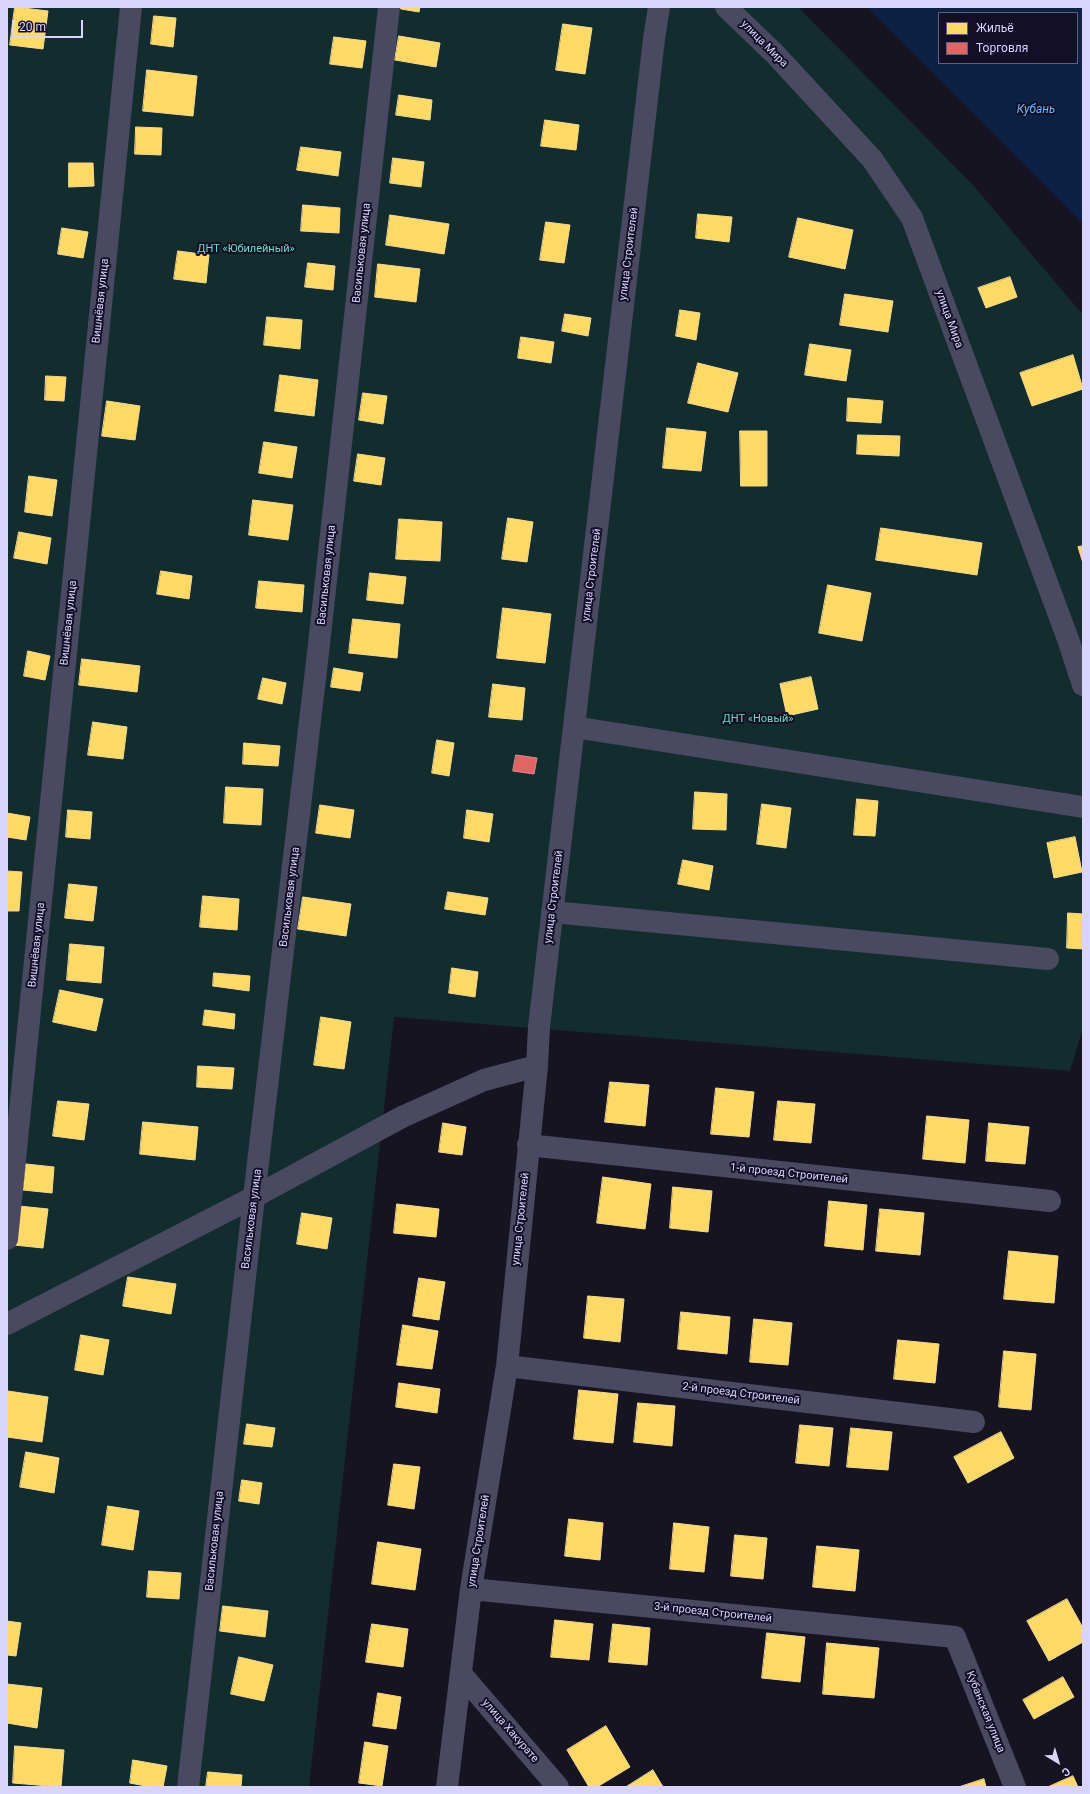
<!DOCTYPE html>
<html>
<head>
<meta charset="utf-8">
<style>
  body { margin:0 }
  #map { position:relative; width:1090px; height:1794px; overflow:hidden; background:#161421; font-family:Roboto,sans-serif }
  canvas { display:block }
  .frame { position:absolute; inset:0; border:8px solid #d9d4ff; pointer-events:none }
  .legend { position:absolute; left:938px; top:12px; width:140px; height:52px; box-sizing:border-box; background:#130f26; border:1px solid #625e7d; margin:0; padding:5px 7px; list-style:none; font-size:12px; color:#d9d4ff }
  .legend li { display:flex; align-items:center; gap:8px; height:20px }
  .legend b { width:20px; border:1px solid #625e7d }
  .north { position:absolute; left:1038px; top:1742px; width:40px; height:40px; -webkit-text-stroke:3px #130f26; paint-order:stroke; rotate:142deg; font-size:11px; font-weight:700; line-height:16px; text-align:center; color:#d9d4ff }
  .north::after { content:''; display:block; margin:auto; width:14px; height:18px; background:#d9d4ff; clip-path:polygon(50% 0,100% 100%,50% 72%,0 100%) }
  .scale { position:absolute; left:12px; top:20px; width:71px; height:18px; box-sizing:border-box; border:2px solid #d9d4ff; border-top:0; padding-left:5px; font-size:12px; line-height:14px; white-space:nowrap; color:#d9d4ff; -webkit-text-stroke:3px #130f26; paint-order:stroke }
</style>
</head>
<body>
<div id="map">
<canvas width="1090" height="1794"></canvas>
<div class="frame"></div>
<ul class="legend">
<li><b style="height:11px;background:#ffd966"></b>Жильё</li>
<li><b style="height:11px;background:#e06666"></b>Торговля</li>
</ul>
<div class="north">С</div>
<div class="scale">20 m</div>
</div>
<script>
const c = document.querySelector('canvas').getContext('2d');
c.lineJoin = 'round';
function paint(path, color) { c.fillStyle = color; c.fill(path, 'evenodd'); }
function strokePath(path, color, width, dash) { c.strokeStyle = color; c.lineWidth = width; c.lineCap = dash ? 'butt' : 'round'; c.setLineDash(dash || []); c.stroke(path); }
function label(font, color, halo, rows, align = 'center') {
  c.font = font + ' Roboto,sans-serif'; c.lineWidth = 4; c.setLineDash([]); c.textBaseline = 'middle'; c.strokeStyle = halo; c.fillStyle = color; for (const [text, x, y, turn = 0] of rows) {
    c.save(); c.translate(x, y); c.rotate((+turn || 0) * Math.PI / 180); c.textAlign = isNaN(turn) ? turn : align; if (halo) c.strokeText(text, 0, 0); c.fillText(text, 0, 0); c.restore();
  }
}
paint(new Path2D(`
  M7 7H798L972 184 1083 315V1027L1070 1071 394 1017 309 1787H7Z`), '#132c2d');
paint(new Path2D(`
  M867 7H1083V224ZM939 13H1077V63H939Z`), '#0d2144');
const homes = new Path2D(`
  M15 7 48 11 43 49 10 45Z
  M401 7H420L419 12 401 9Z
  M154 16 176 18 173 47 151 44Z
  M563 24 592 28 585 74 556 70Z
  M399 36 440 43 436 67 395 60Z
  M334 37 366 41 362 68 330 64Z
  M147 70 197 76 193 116 143 111Z
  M399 95 432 100 430 120 396 115Z
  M545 120 579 125 576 150 541 146Z
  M136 127 162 128 161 155 135 154Z
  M301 147 341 152 338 176 297 170Z
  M393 158 424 162 421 187 390 183Z
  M69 163H93L94 186 69 187Z
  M303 205 340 208 339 233 301 231Z
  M698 214 732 217 729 242 696 238Z
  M390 215 449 224 444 254 386 245Z
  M798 218 853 230 845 269 789 257Z
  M546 222 570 225 564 263 540 260Z
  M62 228 88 232 83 258 58 254Z
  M178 251 209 255 206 283 174 279Z
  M308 263 335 266 333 290 305 287Z
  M378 264 420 269 416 302 375 297Z
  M1010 277 1017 297 986 308 978 288Z
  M845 294 893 301 888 332 840 325Z
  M680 310 700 313 696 340 676 336Z
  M565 314 591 318 588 336 562 331Z
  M267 317 302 320 300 349 264 345Z
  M521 337 554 342 551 363 518 358Z
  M810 344 851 350 846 381 805 375Z
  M1073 355 1083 389 1032 406 1020 373Z
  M698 363 738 373 728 412 688 403Z
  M280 375 318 380 314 416 275 411Z
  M46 376 66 377 64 401 45 400Z
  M363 393 387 396 383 424 359 420Z
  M848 398 883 401 881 423 847 421Z
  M107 401 140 406 135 440 102 436Z
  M667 428 706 432 701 471 663 468Z
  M740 431H767V486H741Z
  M858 435 900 436 899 456 857 454Z
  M264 442 297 447 292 478 259 473Z
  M358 454 385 458 381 485 354 481Z
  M29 476 57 480 52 516 25 512Z
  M253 500 293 505 288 540 249 535Z
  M508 518 533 522 527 562 502 559Z
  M399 519 442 522 440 561 396 559Z
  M881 528 982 543 977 575 876 560Z
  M19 532 51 538 47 564 14 558Z
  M1083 546V563L1078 547Z
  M161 571 192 576 189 599 157 594Z
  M370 573 406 577 403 604 367 600Z
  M259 581 304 585 302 612 256 608Z
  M828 585 871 593 862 641 819 633Z
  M503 608 551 614 545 663 497 658Z
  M353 619 400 624 397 658 349 653Z
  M28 651 50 656 45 680 24 676Z
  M82 659 140 666 137 692 79 685Z
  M334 668 363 673 360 691 331 687Z
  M811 677 818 709 787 716 780 684Z
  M263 678 286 683 282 704 258 699Z
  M493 684 525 688 522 720 489 717Z
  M93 722 127 727 123 759 88 755Z
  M437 740 454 743 449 776 432 773Z
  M244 743 280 746 278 766 243 764Z
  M226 787 263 789 261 825 224 823Z
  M695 792 727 794 726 830 693 829Z
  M857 799 878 801 875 836 854 835Z
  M762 804 791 808 786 848 757 844Z
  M320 805 354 810 350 838 316 833Z
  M68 810 92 812 90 839 66 837Z
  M467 810 493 814 489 842 464 838Z
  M7 813 30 817 26 840 7 837Z
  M1075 837 1082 872 1054 878 1047 843Z
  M683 860 713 866 709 890 678 884Z
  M7 871 22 872 19 911H7Z
  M69 884 97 887 93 921 65 918Z
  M448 892 488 898 485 915 445 909Z
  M203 896 239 899 237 930 200 927Z
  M303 897 351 904 346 936 298 929Z
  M1068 913 1083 914V949L1067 948Z
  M70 944 104 947 101 983 67 980Z
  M452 968 478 972 475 997 449 993Z
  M214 973 250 976 249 991 213 986Z
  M60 990 103 999 96 1031 53 1022Z
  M205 1010 235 1014 234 1029 203 1025Z
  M321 1017 351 1022 344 1069 314 1065Z
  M198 1066 234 1068 232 1089 197 1087Z
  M610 1082 649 1085 645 1126 605 1122Z
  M716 1088 754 1092 749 1137 711 1134Z
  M58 1101 89 1104 84 1140 53 1136Z
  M778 1101 815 1104 811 1143 774 1140Z
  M927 1116 969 1120 965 1163 923 1159Z
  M143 1122 198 1127 195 1160 140 1154Z
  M443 1123 466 1127 462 1155 439 1152Z
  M989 1123 1029 1127 1025 1164 986 1161Z
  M26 1164 54 1167 52 1193 23 1190Z
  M603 1177 651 1184 645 1229 597 1223Z
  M673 1187 712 1191 708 1232 670 1228Z
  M829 1201 867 1205 863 1250 825 1246Z
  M397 1204 439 1209 436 1237 394 1233Z
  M19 1206 48 1209 43 1248 14 1245Z
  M880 1209 924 1213 920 1255 876 1251Z
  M302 1213 332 1218 327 1249 297 1244Z
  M1009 1251 1058 1256 1054 1303 1004 1299Z
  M128 1277 176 1284 171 1314 123 1306Z
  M419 1278 445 1282 439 1320 413 1316Z
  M588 1296 624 1299 620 1342 584 1338Z
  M681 1312 730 1317 727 1354 678 1349Z
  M754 1319 792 1323 788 1365 750 1362Z
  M403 1325 438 1331 432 1369 397 1365Z
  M81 1335 109 1340 103 1375 75 1370Z
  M898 1340 939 1344 935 1383 894 1379Z
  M1004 1351 1036 1354 1031 1410 999 1407Z
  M399 1383 440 1389 437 1413 396 1407Z
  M579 1390 618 1394 613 1443 574 1439Z
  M8 1391 48 1397 42 1442 7 1437Z
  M638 1403 675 1406 672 1446 634 1442Z
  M247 1424 275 1428 272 1447 244 1444Z
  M800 1425 833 1428 829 1466 796 1463Z
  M851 1428 892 1432 888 1470 847 1467Z
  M1001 1432 1014 1458 968 1483 954 1457Z
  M26 1452 59 1458 54 1493 20 1487Z
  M394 1464 420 1467 414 1509 388 1505Z
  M242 1480 262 1483 259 1504 239 1501Z
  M108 1506 139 1511 133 1550 102 1545Z
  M569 1519 603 1523 600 1560 565 1556Z
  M674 1523 709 1527 704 1572 670 1569Z
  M735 1535 767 1538 763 1579 731 1576Z
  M378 1542 421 1549 415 1590 372 1584Z
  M817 1546 859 1550 855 1591 813 1587Z
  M149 1571 181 1573 179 1599 147 1597Z
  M1067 1599 1083 1628V1642L1049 1661 1027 1621Z
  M223 1606 268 1611 265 1637 220 1631Z
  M555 1620 593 1624 589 1660 551 1657Z
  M7 1621 21 1623 16 1656 7 1655Z
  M372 1624 408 1629 403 1667 366 1662Z
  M613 1624 650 1628 647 1665 609 1662Z
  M767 1633 805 1637 800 1682 762 1678Z
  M827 1643 879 1648 874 1698 823 1694Z
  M239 1657 273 1665 264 1701 231 1694Z
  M1063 1677 1074 1697 1034 1719 1023 1700Z
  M7 1684 42 1688 37 1728 7 1723Z
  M378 1693 401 1697 396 1729 373 1726Z
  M606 1726 630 1767 597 1787H589L567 1750Z
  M365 1742 388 1746 382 1786 359 1783Z
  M15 1746 64 1750 61 1787 13 1783Z
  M133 1760 167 1766 163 1787H151L130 1783Z
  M653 1770 663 1787H626Z
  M208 1772 242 1775 241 1787H206Z
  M1073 1776 1078 1787H1048Z
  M984 1779 986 1787H959Z`);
paint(homes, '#ffd966');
strokePath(homes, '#f4d894', 1);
const shops = new Path2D(`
  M516 755 537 758 534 774 513 771Z`);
paint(shops, '#e06666');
strokePath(shops, '#de8794', 1);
strokePath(new Path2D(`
  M726 7 775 54 872 159 912 218 1069 642 1083 685
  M574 727 1083 807
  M552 912 1048 959
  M528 1145 1050 1201
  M7 1239 131 7
  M7 1324 254 1197 402 1117 484 1080 537 1066
  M507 1366 974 1422
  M471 1589 955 1637 1015 1787
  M462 1675 558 1787
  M188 1787 254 1197 318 653 389 7
  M447 1787 471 1589 507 1366 537 1066 539 1027 654 39 659 7`), '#4a4962', 22);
label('11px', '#d9d4ff', '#130f26', [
  ["улица Мира",764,44,45],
  ["Васильковая улица",362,253,-84],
  ["улица Строителей",629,254,-83],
  ["Вишнёвая улица",101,301,-84],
  ["улица Мира",949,319,70],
  ["Васильковая улица",327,575,-84],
  ["улица Строителей",592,575,-83],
  ["Вишнёвая улица",69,623,-84],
  ["Васильковая улица",290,897,-83],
  ["улица Строителей",554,897,-83],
  ["Вишнёвая улица",37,945,-84],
  ["1-й проезд Строителей",789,1174,6],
  ["Васильковая улица",252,1219,-83],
  ["улица Строителей",521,1219,-84],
  ["2-й проезд Строителей",741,1394,7],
  ["Васильковая улица",215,1541,-84],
  ["улица Строителей",479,1541,-81],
  ["3-й проезд Строителей",713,1613,6],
  ["Кубанская улица",985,1712,68],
  ["улица Хакурате",510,1731,49]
]);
label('11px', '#5fe0c0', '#130f26', [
  ["ДНТ «Юбилейный»",246,249],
  ["ДНТ «Новый»",758,719]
]);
label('italic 12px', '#62b6ff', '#130f26', [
  ["Кубань",1036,110]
]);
</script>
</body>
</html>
